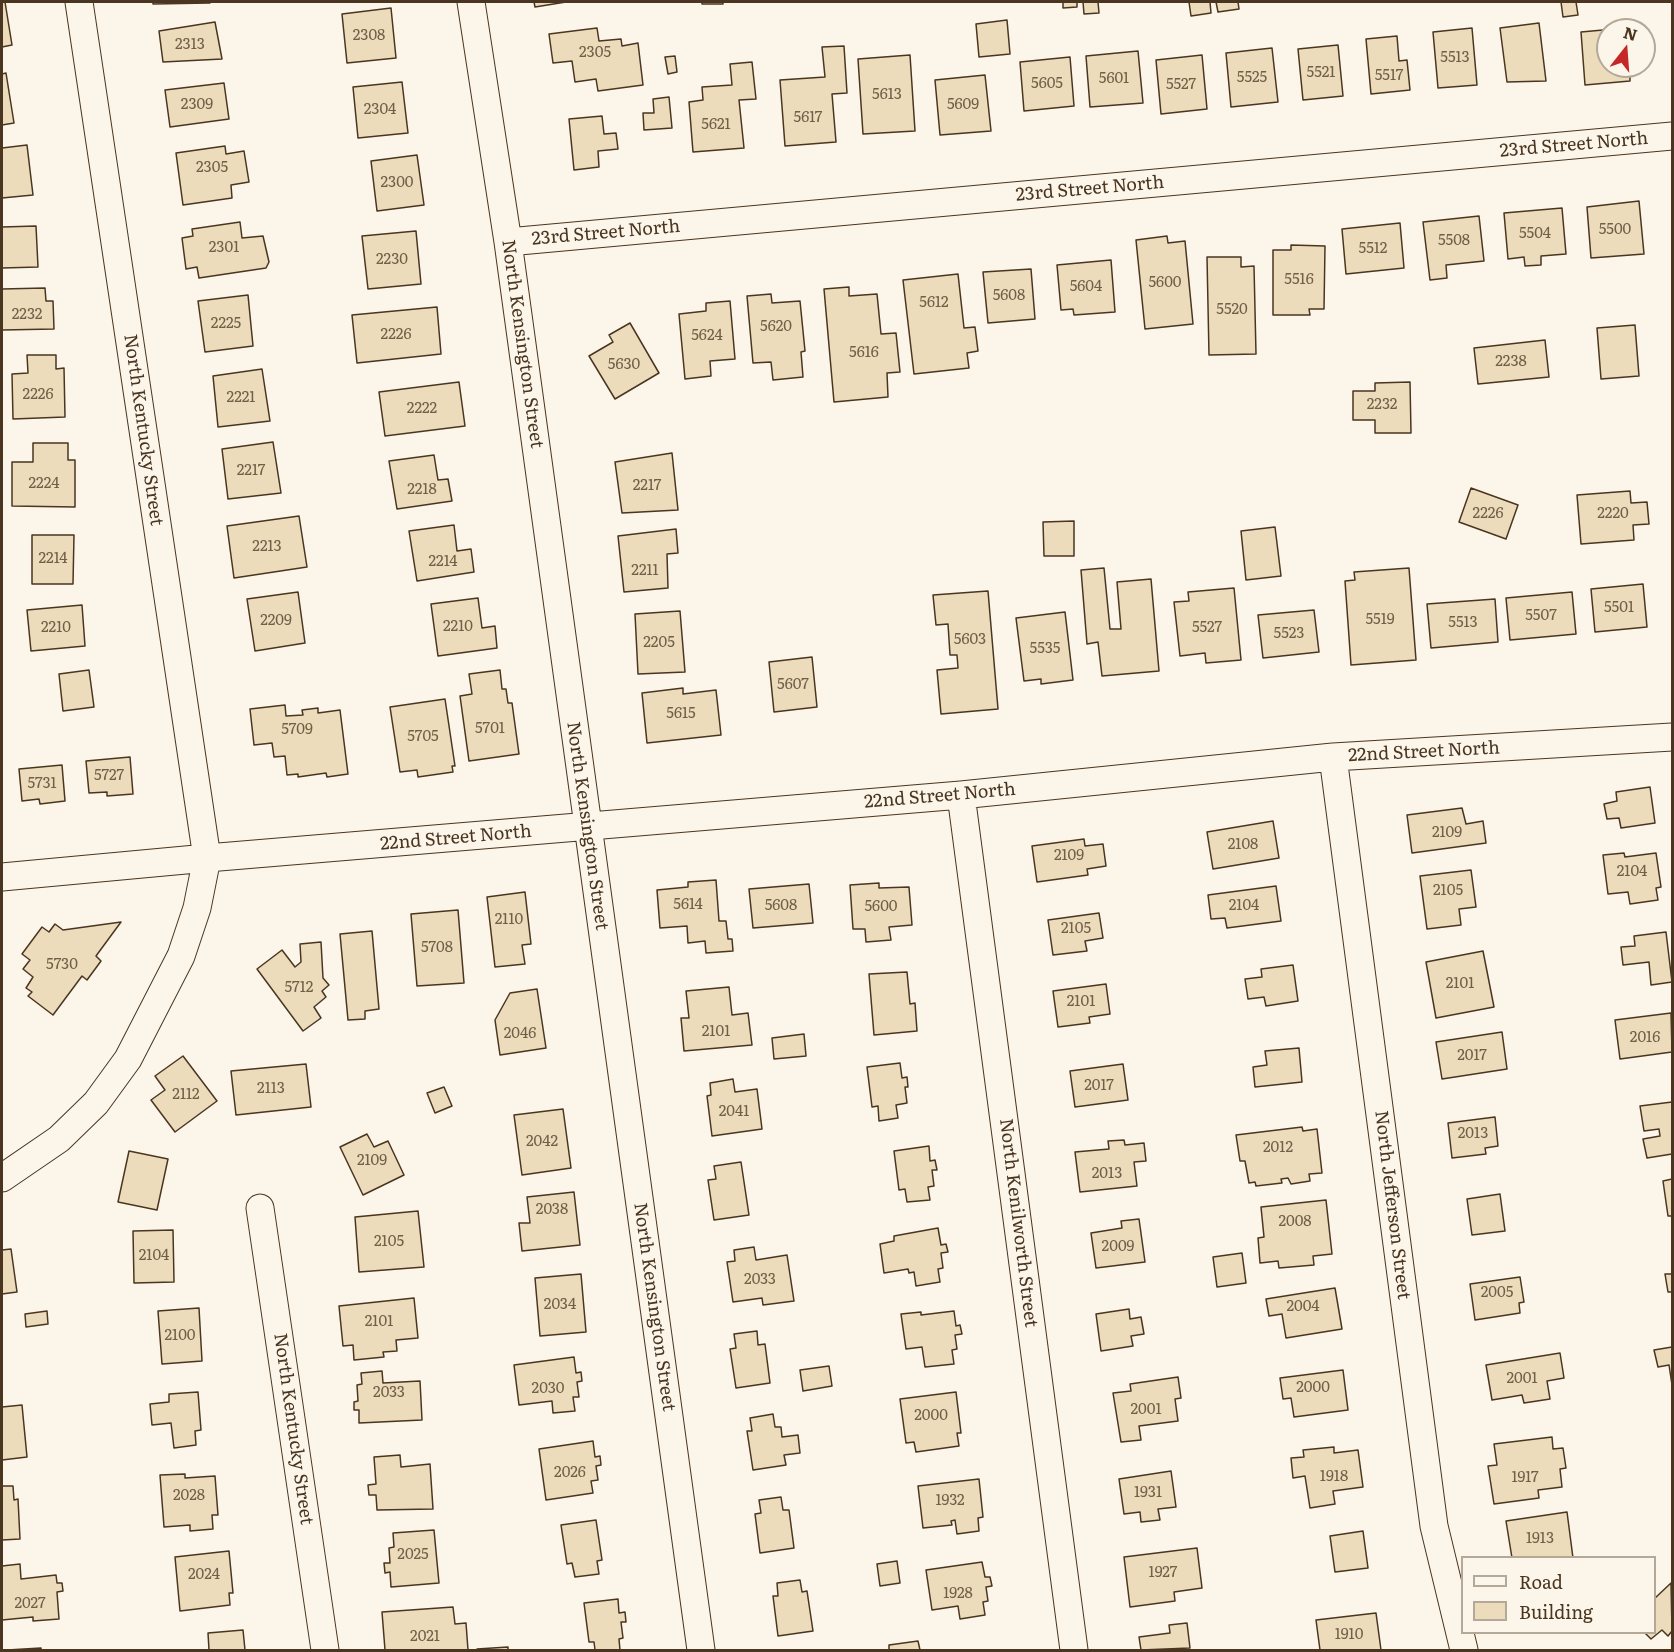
<!DOCTYPE html>
<html>
<head>
<meta charset="utf-8">
<style>
  body { margin:0 }
  #map { position:relative; width:1674px; height:1652px; overflow:hidden; background:#fbf6e9; font-family:Literata,serif }
  canvas { display:block }
  .frame { position:absolute; inset:0; border:3px solid #4a3520; pointer-events:none }
  .legend { position:absolute; left:1461px; top:1556px; width:195px; height:78px; box-sizing:border-box; background:#fbf6e9; border:2px solid #b4a999; margin:0; padding:8px 10px; list-style:none; font-size:18px; color:#4a3520 }
  .legend li { display:flex; align-items:center; gap:12px; height:30px }
  .legend b { width:30px; border:2px solid #b4a999 }
  .north { position:absolute; left:1596px; top:18px; width:60px; height:60px; box-sizing:border-box; background:#fbf6e9; border:2px solid #b4a999; border-radius:50%; rotate:17deg; font-size:16px; font-weight:700; line-height:24px; text-align:center; color:#4a3520 }
  .north::after { content:''; display:block; margin:auto; width:21px; height:27px; background:#c62828; clip-path:polygon(50% 0,100% 100%,50% 72%,0 100%) }
</style>
</head>
<body>
<div id="map">
<canvas width="1674" height="1652"></canvas>
<div class="frame"></div>
<ul class="legend">
<li><b style="height:8px;background:#fbf6e9"></b>Road</li>
<li><b style="height:16px;background:#ecdcbc"></b>Building</li>
</ul>
<div class="north">N</div>
</div>
<script>
const c = document.querySelector('canvas').getContext('2d');
c.lineJoin = 'round';
function paint(path, color) { c.fillStyle = color; c.fill(path, 'evenodd'); }
function strokePath(path, color, width, dash) { c.strokeStyle = color; c.lineWidth = width; c.lineCap = dash ? 'butt' : 'round'; c.setLineDash(dash || []); c.stroke(path); }
function label(font, color, halo, rows, align = 'center') {
  c.font = font + ' Literata,serif'; c.lineWidth = 4.5; c.setLineDash([]); c.textBaseline = 'middle'; c.strokeStyle = halo; c.fillStyle = color; for (const [text, x, y, turn = 0] of rows) {
    c.save(); c.translate(x, y); c.rotate((+turn || 0) * Math.PI / 180); c.textAlign = isNaN(turn) ? turn : align; if (halo) c.strokeText(text, 0, 0); c.fillText(text, 0, 0); c.restore();
  }
}
const building = new Path2D(`
  M2 2H5L12 45 2 47Z
  M153 2H210V3L153 4Z
  M534 2H566L535 7Z
  M702 2H723V4H702Z
  M1063 2H1077V7L1063 8Z
  M1083 2H1098L1099 13 1084 14Z
  M1189 2H1210L1211 13 1191 16Z
  M1216 2H1238L1239 9 1218 12Z
  M1561 2H1576L1578 15 1563 17Z
  M391 8 396 58 347 63 342 14Z
  M1007 20 1010 54 979 57 976 24Z
  M215 22 222 59 163 62 159 31Z
  M1539 23 1546 81 1507 82 1500 28Z
  M1636 27V30H1608V66H1639L1640 72 1630 73V81L1585 85 1581 32Z
  M597 28 599 41 621 39 622 46 638 43 643 85 598 91 596 79 575 82 572 61 553 63 549 34Z
  M1472 28 1477 85 1438 88 1433 32Z
  M1397 36 1399 61 1407 60 1410 90 1371 94 1366 39Z
  M1338 45 1343 96 1303 100 1298 49Z
  M844 46 847 93 832 94 836 142 785 146 780 80 825 77 822 47Z
  M1272 48 1278 102 1231 107 1226 53Z
  M1138 51 1143 103 1090 107 1086 56Z
  M910 55 915 131 863 134 858 59Z
  M1202 55 1207 109 1161 114 1156 60Z
  M675 56 677 72 668 74 665 57Z
  M1070 57 1074 106 1024 111 1020 62Z
  M752 62 756 99 739 100 744 148 693 152 689 102 703 100 702 87 732 85 730 64Z
  M6 73 14 123 2 125V74Z
  M985 75 991 131 940 135 935 80Z
  M402 82 408 133 358 138 353 87Z
  M224 83 229 119 170 127 165 90Z
  M669 97 672 128 644 130 643 113H654L653 99Z
  M602 116 604 134 616 133 618 149 598 151 599 167 574 170 569 119Z
  M27 145 33 195 2 198V148Z
  M225 146 226 154 244 151 249 182 231 185 232 198 183 205 176 153Z
  M417 155 424 205 377 211 371 161Z
  M1639 201 1644 254 1591 258 1587 207Z
  M1562 208 1566 254 1541 256V265L1525 266 1524 257 1508 259 1504 213Z
  M1479 216 1484 261 1446 265 1447 278 1430 280 1423 222Z
  M240 222 242 238 263 236 269 262 266 268 199 278 197 267 186 269 182 238 193 236 192 229Z
  M1400 223 1404 268 1346 274 1342 229Z
  M36 226 38 267 2 268V227Z
  M416 231 421 284 368 289 362 236Z
  M1167 236 1168 243 1185 241 1193 324 1145 329 1136 240Z
  M1291 245 1325 246 1324 309H1309L1310 315H1273V250H1291Z
  M1207 257H1241V267L1254 266 1256 354 1209 355Z
  M1111 260 1115 312 1074 315 1073 309 1061 310 1057 265Z
  M1031 269 1035 319 988 323 983 272Z
  M958 274 964 328 975 327 978 351 967 353 969 368 914 374 903 280Z
  M849 287V296L877 294 881 334 896 333 900 372 887 373 888 397 834 402 824 289Z
  M45 288 46 301H53L54 329 2 330V289Z
  M771 294 772 303 800 301 805 351 801 352 803 377 773 380 771 362 753 363 747 296Z
  M248 295 253 346 205 352 198 301Z
  M730 301 735 359 710 361 711 376 685 379 679 314 706 311V303Z
  M437 307 441 354 357 363 352 315Z
  M630 323 659 373 615 399 589 356 613 342 609 335Z
  M1635 325 1639 376 1601 379 1597 328Z
  M1545 340 1549 377 1478 384 1474 348Z
  M27 355H56V369L64 368 65 417 13 419 12 374 28 373Z
  M262 369 270 421 218 427 213 376Z
  M459 382 465 426 385 436 379 392Z
  M1410 382 1411 433H1375V420H1353V391H1375V383Z
  M273 442 281 493 228 499 222 449Z
  M33 443H68V460H75V507L12 506V462H33Z
  M672 453 678 510 622 513 615 462Z
  M434 455 438 480 448 479 452 501 397 509 389 461Z
  M1471 488 1518 505 1506 539 1459 522Z
  M1630 491 1631 503 1647 502 1649 524 1633 525 1634 540 1581 544 1577 495Z
  M299 516 307 567 234 578 227 526Z
  M1074 521V556H1044L1043 522Z
  M454 525 457 551 471 549 474 572 417 581 409 531Z
  M1275 527 1281 576 1246 580 1241 531Z
  M676 529 678 553 667 554 668 588 624 592 618 536Z
  M32 535H74L73 584H32Z
  M1104 568 1110 629H1121L1117 582 1151 579 1159 671 1102 676 1098 642 1087 644 1081 570Z
  M1409 568 1416 660 1351 665 1345 581 1355 580 1354 572Z
  M1643 584 1647 627 1595 632 1591 589Z
  M1234 588 1241 660 1206 663 1205 653 1180 656 1174 602 1189 601 1188 592Z
  M988 591 998 709 941 714 937 670 958 668 957 655H950L948 624 936 625 933 595Z
  M298 592 305 643 255 651 247 599Z
  M1572 592 1576 634 1510 640 1506 598Z
  M478 598 482 628 495 626 497 648 438 656 431 604Z
  M1495 599 1498 642 1431 648 1427 604Z
  M82 605 85 646 31 651 27 610Z
  M1314 610 1319 652 1263 658 1258 615Z
  M680 611 685 672 638 674 635 614Z
  M1065 612 1073 680 1041 684V679L1024 681 1016 618Z
  M812 657 817 707 774 712 769 662Z
  M89 670 94 707 63 711 59 674Z
  M500 670 502 689H506L508 703H512L519 754 469 761 460 696 472 694 469 674Z
  M683 688V694L716 690 721 735 647 743 642 693Z
  M445 699 455 766H452L453 772 418 777 417 770 400 772 390 707Z
  M285 705 286 716 303 715 302 710 318 708V713L340 710 348 774 327 777 326 773 298 777V774L287 775 285 756 274 757 272 743 254 745 250 709Z
  M130 757 133 794 107 796V792L89 793 86 761Z
  M62 765 65 801 40 804 39 799 22 801 19 769Z
  M1650 787 1655 823 1621 828 1619 818 1607 819 1604 804 1617 801 1616 792Z
  M1462 808 1466 824 1483 821 1486 843 1412 853 1407 815Z
  M1273 821 1279 858 1213 869 1207 832Z
  M1084 839 1085 846 1103 844 1106 866 1087 869 1088 875 1037 882 1032 846Z
  M1624 853 1625 857 1656 853 1661 887 1656 888 1658 900 1630 904 1628 892 1608 894 1603 855Z
  M1471 870 1476 907 1459 909 1461 925 1427 929 1420 876Z
  M716 880 719 921H726L728 939H732L733 951 706 953 705 941 688 943 687 926 660 928 657 890 688 887V882Z
  M879 883V888L909 887 912 925 889 927 891 940 866 942 865 929H853L850 885Z
  M809 884 813 923 753 928 749 889Z
  M1276 886 1281 921 1227 928 1225 918 1211 919 1208 895Z
  M525 892 531 944 522 945 525 964 495 967 487 897Z
  M458 910 464 983 417 986 411 914Z
  M1099 913 1103 938 1085 941 1087 951 1053 955 1048 920Z
  M121 922 96 956 101 961 87 980 82 976 53 1015 28 996 32 992 26 988 33 977 23 969 30 960 22 954 42 927 49 932 55 924 63 930Z
  M372 931 379 1009 365 1011V1019L348 1020 340 934Z
  M1666 932 1672 982 1651 985 1649 962 1623 965 1621 947 1635 946 1634 936Z
  M321 942 323 978 329 985 322 991 326 997 314 1007 321 1018 303 1031 257 969 282 950 295 967 301 962 300 944Z
  M1483 951 1494 1007 1436 1018 1426 962Z
  M1293 965 1298 1001 1266 1006 1264 997 1248 999 1245 979 1262 977 1261 969Z
  M907 972 910 1004 915 1003 917 1031 874 1035 869 974Z
  M1106 984 1110 1014 1089 1017 1090 1023 1058 1027 1053 991Z
  M729 987 732 1015 748 1013 752 1045 684 1051 681 1018H689L686 991Z
  M537 989 546 1048 500 1055 495 1020 510 993Z
  M1671 1013 1672 1052 1620 1059 1615 1020Z
  M1502 1032 1507 1069 1442 1079 1436 1042Z
  M804 1034 806 1056 774 1059 772 1038Z
  M1299 1048 1302 1082 1255 1087 1253 1067 1267 1065 1265 1051Z
  M183 1056 217 1101 175 1132 151 1100 165 1090 155 1076Z
  M900 1063 902 1078 907 1077 908 1087H905L907 1103 896 1105 898 1118 879 1121 878 1106 872 1107 867 1067Z
  M306 1064 311 1107 236 1115 231 1071Z
  M1123 1064 1128 1100 1075 1107 1070 1071Z
  M733 1079 735 1092 757 1089 762 1129 712 1136 707 1096 711 1095 710 1083Z
  M444 1087 452 1106 435 1113 427 1093Z
  M1672 1102V1154L1647 1158 1643 1139 1660 1136 1659 1129 1644 1131 1640 1106Z
  M563 1109 571 1168 522 1175 514 1115Z
  M1495 1117 1498 1146 1485 1148 1486 1154 1452 1158 1448 1123Z
  M1302 1127 1303 1131 1317 1129 1322 1173 1309 1174 1310 1181 1291 1184 1288 1178 1281 1179 1282 1183 1256 1186 1255 1182 1249 1183 1245 1161H1240L1236 1135Z
  M367 1134 374 1147 388 1141 404 1175 363 1195 340 1147Z
  M1124 1140 1125 1145 1144 1143 1146 1161 1134 1162 1137 1186 1080 1192 1075 1152 1109 1149 1108 1141Z
  M929 1146 930 1161 935 1160 937 1170H932L934 1186 928 1187 930 1200 907 1202 905 1189 899 1190 894 1151Z
  M129 1151 168 1159 157 1210 118 1202Z
  M741 1162 749 1215 714 1220 708 1180 716 1179 714 1166Z
  M1672 1179V1216H1668L1663 1181Z
  M574 1192 580 1245 522 1251 519 1223H530L527 1197Z
  M1500 1194 1505 1231 1472 1235 1467 1199Z
  M1326 1200 1332 1254 1313 1256 1314 1265 1279 1268 1278 1261 1260 1263 1258 1238 1264 1237 1261 1207Z
  M418 1211 424 1267 359 1272 355 1217Z
  M1139 1219 1145 1262 1096 1268 1091 1233 1122 1228 1121 1221Z
  M938 1228 941 1245 946 1244 948 1252 941 1253 943 1268 938 1269 940 1282 916 1286 914 1272 909 1273 908 1269 884 1273 880 1244 894 1241V1236Z
  M173 1230 174 1282 134 1283 133 1231Z
  M754 1247 756 1260 787 1255 794 1301 763 1305 762 1298 733 1302 727 1262 735 1261 734 1250Z
  M11 1249 17 1292 2 1294V1250Z
  M1242 1253 1246 1283 1217 1287 1213 1257Z
  M581 1274 586 1332 540 1336 535 1278Z
  M1665 1274H1672V1292H1668Z
  M1520 1277 1524 1302 1519 1303 1520 1313 1475 1320 1470 1284Z
  M1335 1288 1342 1329 1286 1338 1282 1314 1269 1316 1266 1299Z
  M414 1298 418 1338 396 1340 397 1351 383 1352 384 1357 354 1360 353 1345 343 1346 339 1306Z
  M199 1308 202 1361 162 1364 158 1311Z
  M1129 1309 1130 1319 1141 1317 1144 1334 1131 1336 1133 1346 1101 1351 1096 1314Z
  M47 1311 48 1324 26 1327 25 1314Z
  M954 1311 956 1326 960 1325 962 1334 955 1335 957 1349 952 1350 954 1364 925 1367 922 1347 906 1349 901 1314 921 1312V1315Z
  M757 1331 758 1345 765 1344 770 1383 736 1388 730 1349 736 1348 734 1334Z
  M1672 1347V1385L1669 1365 1658 1367 1654 1350Z
  M1560 1353 1564 1378 1547 1381 1550 1399 1524 1403 1522 1395 1492 1400 1486 1365Z
  M574 1357 576 1373 581 1372 582 1381 577 1382 579 1397H573L575 1411 553 1413 552 1401 519 1405 514 1365Z
  M829 1366 832 1386 803 1391 800 1370Z
  M1343 1370 1348 1410 1294 1417 1291 1398 1283 1399 1280 1378Z
  M382 1371 383 1383 420 1381 422 1420 359 1423V1410H354V1402L358 1401 357 1385 362 1384 361 1373Z
  M1178 1377 1181 1398 1175 1399 1178 1421 1139 1426 1141 1440 1121 1442 1113 1393 1131 1391 1130 1384Z
  M198 1392 201 1430 195 1431 196 1445 174 1448 171 1423 152 1425 150 1404 169 1402V1394Z
  M956 1392 961 1433H957L959 1446 916 1452 914 1442 906 1443 900 1399Z
  M22 1405 27 1457 2 1460V1407Z
  M773 1414 775 1427H781L782 1437 798 1435 800 1453 784 1455 786 1465 753 1470 747 1431H752L750 1418Z
  M1552 1437 1553 1449 1563 1448 1566 1468 1560 1469 1562 1487 1538 1490 1539 1498 1494 1504 1488 1466 1497 1465 1494 1444Z
  M593 1441 595 1457 600 1456 601 1465 596 1466 598 1480 591 1481 593 1493 546 1500 539 1449Z
  M1334 1447V1453L1358 1450 1363 1487 1333 1491 1335 1504 1310 1508 1305 1476 1293 1478 1291 1458 1304 1457 1303 1450Z
  M400 1455 401 1467 430 1464 433 1509 377 1510 376 1495H369L368 1485 376 1484 374 1457Z
  M1171 1471 1176 1507 1158 1509 1160 1520 1141 1522 1140 1512 1124 1514 1119 1479Z
  M185 1474V1478L215 1476 218 1515H212L213 1529 190 1531V1525L164 1527 160 1475Z
  M979 1479 983 1517 978 1518 979 1531 957 1534 955 1520 951 1521 952 1525 923 1528 918 1486Z
  M2 1486H13L14 1500 18 1499 20 1539 2 1540Z
  M781 1497 783 1510H789L794 1548 760 1553 755 1514 761 1513 759 1500Z
  M1567 1512 1573 1558H1512L1506 1521Z
  M596 1520 602 1560 597 1561 599 1574 575 1577 572 1563 567 1564 561 1525Z
  M434 1530 439 1583 391 1587 390 1572 385 1573 384 1563H390L389 1548 394 1547 393 1533Z
  M1363 1531 1368 1568 1335 1572 1330 1536Z
  M1197 1548 1202 1588 1174 1592 1175 1601 1130 1607 1124 1557Z
  M229 1551 233 1593H229L230 1605 180 1611 175 1557Z
  M897 1561 900 1583 880 1586 877 1564Z
  M982 1562 985 1577H990L992 1586 986 1587 988 1601 983 1602 985 1615 960 1619 958 1606 932 1610 926 1570Z
  M20 1564 21 1579 56 1575 57 1583H62L63 1591 57 1592 59 1619 33 1621V1617L2 1620V1566Z
  M800 1580 802 1592 807 1591 813 1631 778 1636 773 1596H778L777 1583Z
  M1671 1583 1672 1631 1668 1636 1662 1630 1651 1639 1644 1632H1654V1599Z
  M618 1599 619 1613 625 1612 626 1622H621L623 1638 619 1639 620 1650H595L594 1642H589L584 1603Z
  M453 1607 455 1624 466 1623 468 1650H385L382 1612Z
  M1376 1613 1381 1650H1320L1316 1620Z
  M1187 1623 1190 1648 1141 1650 1139 1637 1170 1633 1169 1625Z
  M243 1630 245 1650H209L208 1633Z
  M918 1641 920 1650H889V1645Z
  M508 1647V1650H477V1649Z
  M41 1648V1650H7Z`);
paint(building, '#ecdcbc');
strokePath(building, '#4a3520', 1.5);
const street = new Path2D(`
  M471 2 508 242 701 1650
  M508 242 1672 136
  M1333 757 1434 1526 1464 1650
  M961 795 1074 1650
  M2 877 207 858 961 795 1333 757 1672 737
  M2 1178 59 1139 96 1103 128 1059 181 956 197 908 207 858 79 2
  M260 1208 325 1650`);
strokePath(street, '#4a3520', 29);
strokePath(street, '#fbf6e9', 27);
label('15px', '#725f47', null, [
  ["2308",369,36],
  ["2313",190,45],
  ["2305",595,53],
  ["5513",1455,58],
  ["5521",1321,73],
  ["5517",1389,76],
  ["5525",1252,78],
  ["5601",1114,79],
  ["5605",1047,84],
  ["5527",1181,85],
  ["5613",887,95],
  ["2309",197,105],
  ["5609",963,105],
  ["2304",380,110],
  ["5617",808,118],
  ["5621",716,125],
  ["2305",212,168],
  ["2300",397,183],
  ["5500",1615,230],
  ["5504",1535,234],
  ["5508",1454,241],
  ["2301",224,248],
  ["5512",1373,249],
  ["2230",392,260],
  ["5516",1299,280],
  ["5600",1165,283],
  ["5604",1086,287],
  ["5608",1009,296],
  ["5612",934,303],
  ["5520",1232,310],
  ["2232",27,315],
  ["2225",226,324],
  ["5620",776,327],
  ["2226",396,335],
  ["5624",707,336],
  ["5616",864,353],
  ["2238",1511,362],
  ["5630",624,365],
  ["2226",38,395],
  ["2221",241,398],
  ["2232",1382,405],
  ["2222",422,409],
  ["2217",251,471],
  ["2224",44,484],
  ["2217",647,486],
  ["2218",422,490],
  ["2226",1488,514],
  ["2220",1613,514],
  ["2213",267,547],
  ["2214",53,559],
  ["2214",443,562],
  ["2211",645,571],
  ["5501",1619,608],
  ["5507",1541,616],
  ["5519",1380,620],
  ["2209",276,621],
  ["5513",1463,623],
  ["2210",458,627],
  ["2210",56,628],
  ["5527",1207,628],
  ["5523",1289,634],
  ["5603",970,640],
  ["2205",659,643],
  ["5535",1045,649],
  ["5607",793,685],
  ["5615",681,714],
  ["5701",490,729],
  ["5709",297,730],
  ["5705",423,737],
  ["5727",109,776],
  ["5731",42,784],
  ["2109",1447,833],
  ["2108",1243,845],
  ["2109",1069,856],
  ["2104",1632,872],
  ["2105",1448,891],
  ["5614",688,905],
  ["5608",781,906],
  ["2104",1244,906],
  ["5600",881,907],
  ["2110",509,920],
  ["2105",1076,929],
  ["5708",437,948],
  ["5730",62,965],
  ["2101",1460,984],
  ["5712",299,988],
  ["2101",1081,1002],
  ["2101",716,1032],
  ["2046",520,1034],
  ["2016",1645,1038],
  ["2017",1472,1056],
  ["2017",1099,1086],
  ["2113",271,1089],
  ["2112",186,1095],
  ["2041",734,1112],
  ["2013",1473,1134],
  ["2042",542,1142],
  ["2012",1278,1148],
  ["2109",372,1161],
  ["2013",1107,1174],
  ["2038",552,1210],
  ["2008",1295,1222],
  ["2105",389,1242],
  ["2009",1118,1247],
  ["2104",154,1256],
  ["2033",760,1280],
  ["2005",1497,1293],
  ["2034",560,1305],
  ["2004",1303,1307],
  ["2101",379,1322],
  ["2100",180,1336],
  ["2001",1522,1379],
  ["2000",1313,1388],
  ["2030",548,1389],
  ["2033",389,1393],
  ["2001",1146,1410],
  ["2000",931,1416],
  ["2026",570,1473],
  ["1918",1334,1477],
  ["1917",1525,1478],
  ["1931",1148,1493],
  ["2028",189,1496],
  ["1932",950,1501],
  ["1913",1540,1539],
  ["2025",413,1555],
  ["1927",1163,1573],
  ["2024",204,1575],
  ["1928",958,1594],
  ["2027",30,1604],
  ["1910",1349,1635],
  ["2021",425,1637]
]);
label('18px', '#4a3520', '#fbf6e9', [
  ["23rd Street North",1574,145,-5],
  ["23rd Street North",1090,189,-5],
  ["23rd Street North",606,233,-5],
  ["North Kensington Street",522,344,82],
  ["North Kentucky Street",143,430,82],
  ["22nd Street North",1424,752,-3],
  ["22nd Street North",940,796,-5],
  ["North Kensington Street",587,826,82],
  ["22nd Street North",456,838,-5],
  ["North Jefferson Street",1392,1205,83],
  ["North Kenilworth Street",1018,1223,83],
  ["North Kensington Street",654,1307,82],
  ["North Kentucky Street",293,1429,82]
]);
</script>
</body>
</html>
